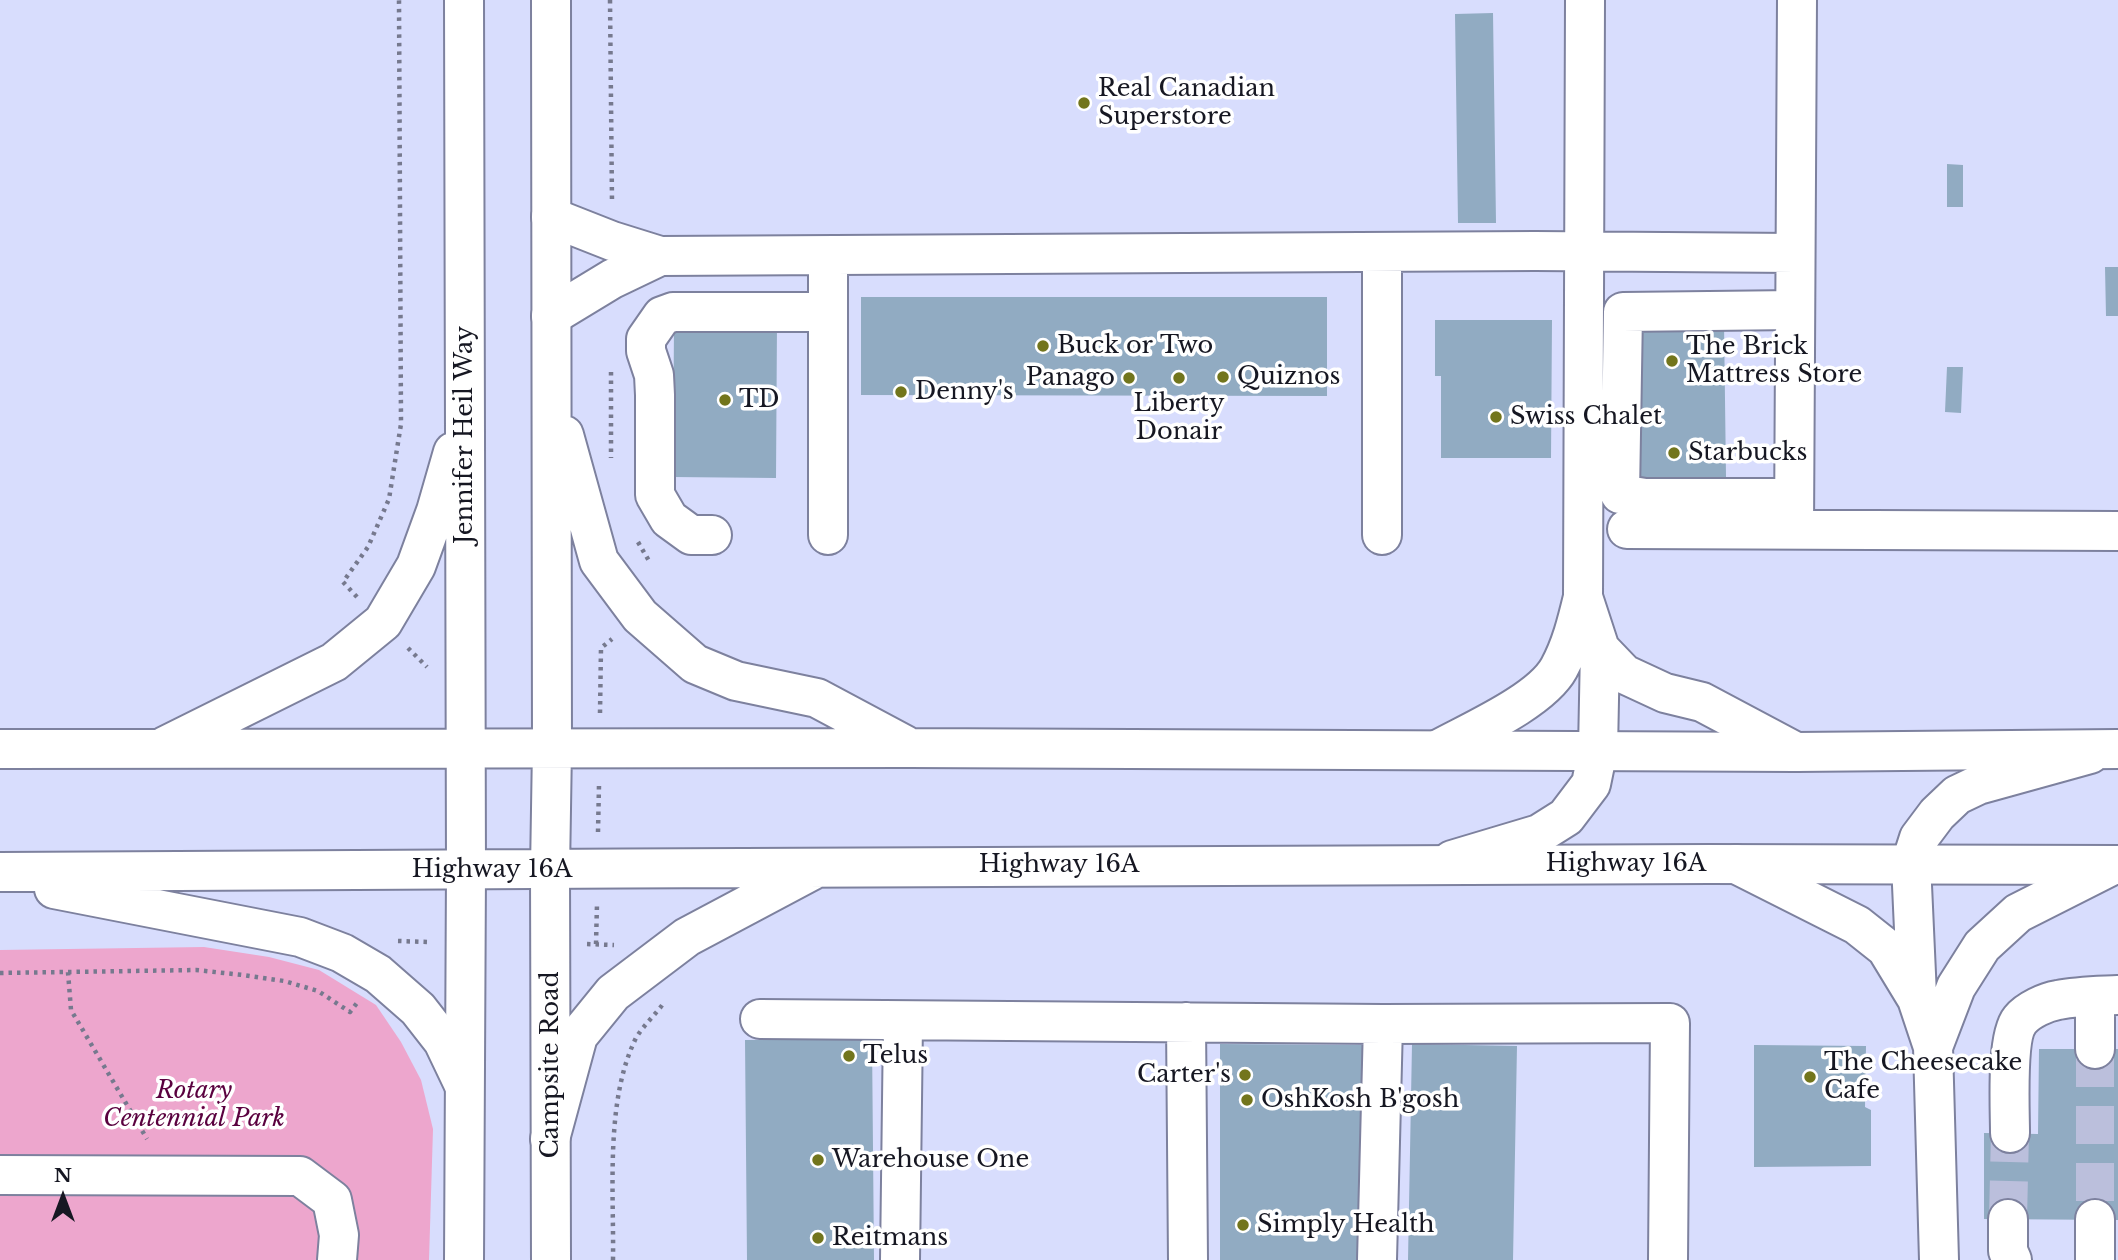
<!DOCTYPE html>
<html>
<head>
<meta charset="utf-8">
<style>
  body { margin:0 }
  #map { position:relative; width:2118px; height:1260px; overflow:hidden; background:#d8ddfd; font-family:"Libre Baskerville",serif }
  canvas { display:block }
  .north { position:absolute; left:28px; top:1162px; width:70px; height:70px; -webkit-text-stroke:5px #fff; paint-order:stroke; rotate:0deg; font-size:19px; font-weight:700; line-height:28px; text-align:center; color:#161722 }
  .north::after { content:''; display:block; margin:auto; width:24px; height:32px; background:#161722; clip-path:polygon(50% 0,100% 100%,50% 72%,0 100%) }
</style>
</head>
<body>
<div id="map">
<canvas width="2118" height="1260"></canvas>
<div class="north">N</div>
</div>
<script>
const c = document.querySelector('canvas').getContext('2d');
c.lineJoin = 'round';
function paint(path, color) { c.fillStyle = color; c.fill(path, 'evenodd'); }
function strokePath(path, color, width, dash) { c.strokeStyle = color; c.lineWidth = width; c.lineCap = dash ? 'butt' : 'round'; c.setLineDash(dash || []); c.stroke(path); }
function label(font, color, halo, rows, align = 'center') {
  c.font = font + ' "Libre Baskerville",serif'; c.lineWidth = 7; c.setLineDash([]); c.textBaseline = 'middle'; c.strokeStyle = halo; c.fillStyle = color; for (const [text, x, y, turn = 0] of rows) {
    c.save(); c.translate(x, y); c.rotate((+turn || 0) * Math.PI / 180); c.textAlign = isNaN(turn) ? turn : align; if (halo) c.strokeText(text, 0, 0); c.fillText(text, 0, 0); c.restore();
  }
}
paint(new Path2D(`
  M204 947 269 957 319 970 376 1005 401 1042 421 1080 433 1129 429 1260H0V950Z`), '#eda6cd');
paint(new Path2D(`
  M1493 13 1496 223H1458L1455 14Z
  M1947 164 1963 165V207H1947Z
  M2105 267H2118V316H2106Z
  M861 297H1327V396L861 395Z
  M1435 320H1552L1551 458H1441V376H1435Z
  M1724 322 1726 477 1628 478 1626 324Z
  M674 323H777L776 478 673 477Z
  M1947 367H1963L1961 413 1945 412Z
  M872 1039 874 1260H747L745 1040Z
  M1220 1044 1362 1045V1260H1220Z
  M1412 1044 1517 1046 1513 1260H1408Z
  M1754 1045 1866 1046 1865 1107 1871 1110V1166L1754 1167Z
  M2039 1049H2118V1220L1984 1219V1133L2038 1134Z`), '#91abc2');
strokePath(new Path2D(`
  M2095 1049V1219
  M2008 1219 2010 1133`), '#bbbfdc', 38, [38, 19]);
const minor = new Path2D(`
  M551 217 612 241 660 256 1535 251 1795 253
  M1382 252V535
  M828 256V535
  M551 316 612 279 660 256
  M1794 498H1645L1620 494 1623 312 1795 310
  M1627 529 2118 531
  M1794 529 1797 0
  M712 535H691L669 519 655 495V395L654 375 646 351V339L662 316 673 312H828
  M1600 649 1624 674 1665 693 1702 702 1796 752
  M1439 749C1472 731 1541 701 1559 668 1571 646 1577 622 1583 597L1585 0
  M1452 860 1539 834 1566 817 1591 784 1598 750 1600 649 1583 597
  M1736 864 1857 925 1886 948 1917 999 1933 1047 1939 1260
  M550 870 551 1260
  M1917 996 1911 863 1919 838 1937 814 1957 795 1978 785 2090 754
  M2095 997V1049
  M760 1019 1383 1024 1670 1023 1668 1260
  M1186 1022 1188 1260
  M1933 1047 1956 987 1982 946 2018 913 2113 865
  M2010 1133C2010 1109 2006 1037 2020 1020 2028 1010 2046 1002 2058 1000 2078 996 2098 996 2118 995
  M0 1175 300 1176 332 1200 339 1235 337 1260
  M2008 1219V1251L2012 1260
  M2095 1219V1260
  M464 1260 466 871
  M900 1260 903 1022
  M1377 1260 1383 1024`);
const major = new Path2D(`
  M464 0 466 871
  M564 435 599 561 640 616 695 664 736 681 817 698 905 745
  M165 746 334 662 383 622 416 566 436 511 453 452
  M0 749 910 748 1796 752 2118 749
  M550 870 552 748 551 0
  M0 872C706 869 1412 861 2118 865
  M54 889 300 937 342 953 378 974 418 1009 443 1041 464 1085
  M550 1139 578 1036 613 993 687 937 813 870`);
strokePath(minor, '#7d819e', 42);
strokePath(major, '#7d819e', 42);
strokePath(new Path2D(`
  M610 0 612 202
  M611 372V458
  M638 542 649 561
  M357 597 343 582 368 547 389 499 401 424 399 0
  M408 648 427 667
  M600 713 601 648 612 639
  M598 832 599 785
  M398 941 428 942
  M587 944 614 945
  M596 944 597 904
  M68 972 71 1010 147 1139
  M0 973 196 970 243 975 284 981 318 991 350 1012 357 1003
  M613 1260C614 1191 605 1100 636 1038 643 1026 655 1015 663 1004`), '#76798e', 4.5, [3.5, 5]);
strokePath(minor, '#fff', 38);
strokePath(major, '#fff', 38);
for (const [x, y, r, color] of [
  [1084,103,7,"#72751c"],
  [1043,346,7,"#72751c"],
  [1672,361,7,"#72751c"],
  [1223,377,7,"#72751c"],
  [1129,378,7,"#72751c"],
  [1179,378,7,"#72751c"],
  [901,392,7,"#72751c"],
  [725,400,7,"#72751c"],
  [1496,417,7,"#72751c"],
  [1674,453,7,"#72751c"],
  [849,1056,7,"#72751c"],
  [1245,1075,7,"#72751c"],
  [1810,1077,7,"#72751c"],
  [1247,1100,7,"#72751c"],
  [818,1160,7,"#72751c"],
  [1243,1225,7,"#72751c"],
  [818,1238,7,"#72751c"]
]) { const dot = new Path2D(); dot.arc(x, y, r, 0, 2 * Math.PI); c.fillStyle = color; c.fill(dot); strokePath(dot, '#fff', 2.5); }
label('24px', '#161722', '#fff', [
  ["Real Canadian",1098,89],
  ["Superstore",1098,117],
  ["Buck or Two",1057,346],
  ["The Brick",1686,347],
  ["Mattress Store",1686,375],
  ["Quiznos",1237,377],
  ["Panago",1115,378,"right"],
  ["Denny's",915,392],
  ["TD",739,400],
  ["Liberty",1179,404,"center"],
  ["Donair",1179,432,"center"],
  ["Swiss Chalet",1510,417],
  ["Starbucks",1688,453],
  ["Telus",863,1056],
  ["The Cheesecake",1824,1063],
  ["Cafe",1824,1091],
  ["Carter's",1231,1075,"right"],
  ["OshKosh B'gosh",1261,1100],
  ["Warehouse One",832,1160],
  ["Simply Health",1257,1225],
  ["Reitmans",832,1238]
], 'left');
label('24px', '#161722', '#fff', [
  ["Jennifer Heil Way",465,435,-90],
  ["Highway 16A",1626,864],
  ["Highway 16A",1059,865],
  ["Highway 16A",492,870],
  ["Campsite Road",551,1065,-90]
]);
label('italic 24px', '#5a013f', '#fff', [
  ["Rotary",194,1091],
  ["Centennial Park",194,1119]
]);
</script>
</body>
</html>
